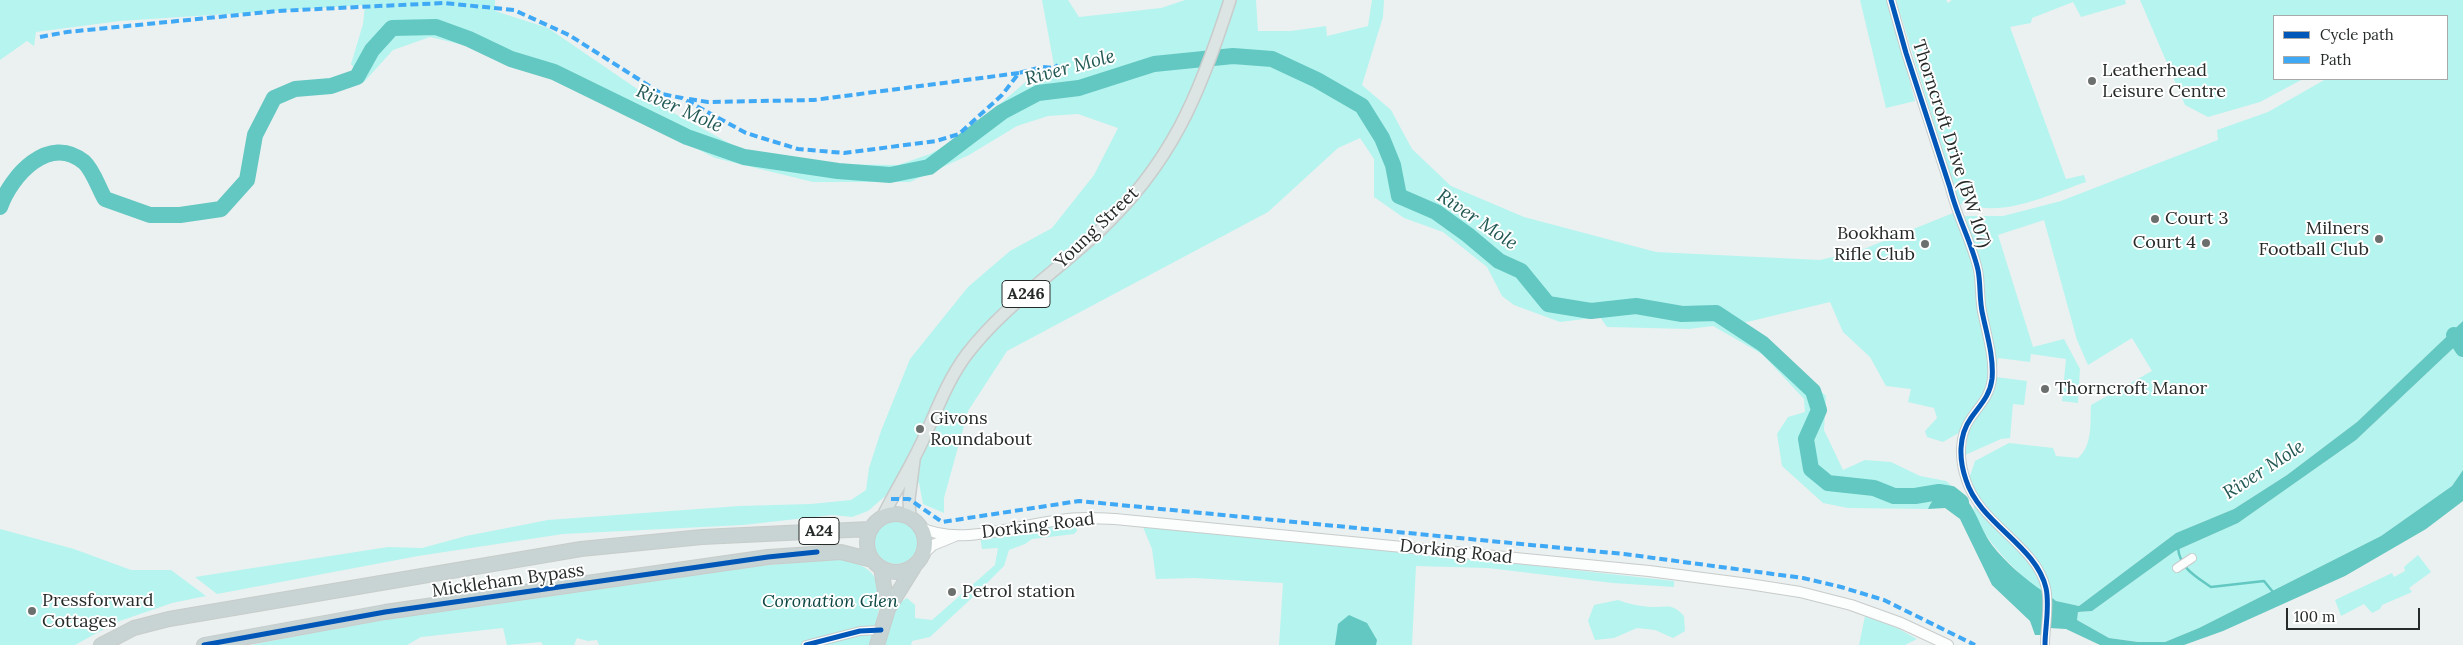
<!DOCTYPE html>
<html>
<head>
<meta charset="utf-8">
<style>
  body { margin:0 }
  #map { position:relative; width:2463px; height:645px; overflow:hidden; background:#ebf1f0; font-family:Lora,serif }
  canvas { display:block }
  .legend { position:absolute; left:2273px; top:15px; width:175px; height:65px; box-sizing:border-box; background:#fff; border:1px solid #a8aaaa; margin:0; padding:6px 9px; list-style:none; font-size:15px; color:#262b2a }
  .legend li { display:flex; align-items:center; gap:10px; height:25px }
  .legend b { width:25px; border:1px solid #a8aaaa }
  .scale { position:absolute; left:2286px; top:608px; width:134px; height:22px; box-sizing:border-box; border:2px solid #262b2a; border-top:0; padding-left:6px; font-size:15px; line-height:18px; white-space:nowrap; color:#262b2a; -webkit-text-stroke:4px #fff; paint-order:stroke }
</style>
</head>
<body>
<div id="map">
<canvas width="2463" height="645"></canvas>
<ul class="legend">
<li><b style="height:6px;background:#0057b8"></b>Cycle path</li>
<li><b style="height:6px;background:#3fa9f5"></b>Path</li>
</ul>
<div class="scale">100 m</div>
</div>
<script>
const c = document.querySelector('canvas').getContext('2d');
c.lineJoin = 'round';
function paint(path, color) { c.fillStyle = color; c.fill(path, 'evenodd'); }
function strokePath(path, color, width, dash) { c.strokeStyle = color; c.lineWidth = width; c.lineCap = dash ? 'butt' : 'round'; c.setLineDash(dash || []); c.stroke(path); }
function label(font, color, halo, rows, align = 'center') {
  c.font = font + ' Lora,serif'; c.lineWidth = 4; c.setLineDash([]); c.textBaseline = 'middle'; c.strokeStyle = halo; c.fillStyle = color; for (const [text, x, y, turn = 0] of rows) {
    c.save(); c.translate(x, y); c.rotate((+turn || 0) * Math.PI / 180); c.textAlign = isNaN(turn) ? turn : align; if (halo) c.strokeText(text, 0, 0); c.fillText(text, 0, 0); c.restore();
  }
}
paint(new Path2D(`
  M0 0H495V11L548 28 668 110 729 143 754 155 822 164 898 165 930 154 960 138 1028 80 1056 76 1042 0H1068L1079 17 1161 8 1185 0H1256L1258 31H1291L1326 26 1327 36 1368 26 1372 0H1384L1383 17 1362 85 1391 110 1412 149 1451 186 1524 217 1656 252 1820 260 1859 251 1953 213 1957 222 1966 216H2003L2061 201 2218 140 2217 130 2268 112 2326 79H2447V16H2274V79H2303L2260 102 2208 117 2185 105 2140 0H2463V321L2357 422 2287 475 2234 509 2176 533 2079 606C2072 604 2063 604 2056 601 2033 592 1981 537 1974 514 1972 507 1976 502 1978 495L1969 479 1975 461 2009 443 2053 448 2056 456 2078 458C2093 445 2090 423 2091 405L2152 371 2132 338 2088 365 2077 340 2044 220 1998 235 2033 347 2064 339 2080 369 2078 403 2062 401 2066 359 2031 354 2030 362 1998 358 1996 377 2027 381 2024 405 2013 404 2010 438 2001 439 1965 455 1969 427 1943 442 1927 437 1925 431 1937 418 1934 408 1908 402 1911 389 1886 386 1870 357 1843 332 1830 302 1743 323 1768 342 1826 396 1824 430 1843 470 1865 460 1891 462 1920 476 1946 481 1954 488C1941 491 1933 497 1928 509L1848 508 1823 503 1782 466 1777 434 1788 417 1805 412 1804 399 1762 354 1713 326 1689 329 1607 327 1600 317 1560 322 1514 305 1502 296 1487 267 1443 232 1404 218 1374 197V159L1360 138 1338 148 1268 212 1007 351 968 411 944 498V513L923 504 919 483 897 486 868 511 852 517 832 515 743 525 563 534 418 556 217 594 195 577 388 547 422 548 466 536 548 520 739 506 811 504 851 500 866 490 869 468 881 431 910 359 968 287 1010 251 1052 228 1094 175 1118 128 1078 114 1048 116 1017 126 969 155 910 182H813L715 158 565 82 476 48 430 37 393 50 364 82 351 64 363 24 365 5 120 21 36 32 34 46 27 41 0 60Z
  M1860 0H1888L1915 101 1886 108Z
  M1896 0H1946L1948 3 1952 0H2125L2126 4 2081 17 2073 2 2032 18 2031 23 2010 27 2066 179 2084 175 2086 182C2050 194 2004 218 1966 204V205L1959 204Z
  M2463 339V470L2452 486 2381 536 2199 628 2165 642H2138L2109 638 2077 620 2078 612 2092 611 2175 551 2238 523 2356 440Z
  M874 542a22 22 0 1 1 44 0a22 22 0 1 1-44 0Z
  M1076 524 1077 531 1074 534 1032 539 1025 544 1009 550 1004 566 975 595 930 637 912 641 911 645H882C886 629 891 606 907 598L915 605V618L932 620 995 565 998 548 982 549 980 536Z
  M1143 527H1182L1674 581V587L1613 583 1488 568 1416 566 1412 645H1279L1283 583 1194 578 1156 579 1152 549Z
  M0 529 74 549 131 570H171L206 596 172 603 117 622 75 645H0Z
  M2418 555 2431 572 2409 588 2412 592 2382 605 2380 609 2372 613 2364 604 2341 616 2335 600 2392 573 2394 577 2405 571 2404 567Z
  M838 558C845 560 853 562 860 565 892 579 877 621 870 645H599L597 640 588 641 577 638 574 645H543L541 642 507 645 503 628 421 637 407 645H251C444 606 642 577 838 558Z
  M1618 600C1629 604 1639 606 1650 607 1667 608 1671 602 1684 616L1685 631 1673 638 1655 630 1637 628 1614 638 1595 640 1588 621 1594 605Z
  M1865 616 1897 628 1917 639 1905 645H1859Z`), '#b6f4ef');
paint(new Path2D(`
  M2463 321V339L2356 440 2238 523 2175 551 2092 611 2078 612 2077 620 2109 638 2138 642H2165L2199 628 2381 536 2452 486 2463 470V501L2426 529 2345 576 2223 631 2184 645H2100L2066 629 2049 628 2051 597 2056 601 2079 606 2176 533 2234 509 2287 475 2357 422Z
  M1954 488C1975 501 1978 526 1992 545 2005 562 2026 580 2044 592L2042 635H2035L2030 621 1992 585 1960 519 1945 508 1928 509C1933 497 1941 491 1954 488Z
  M1349 615 1367 623 1377 640 1376 645H1335L1338 624Z`), '#63c7c2');
strokePath(new Path2D(`
  M2178 548C2180 568 2195 576 2211 587L2264 581 2273 592`), '#63c7c2', 2.5);
strokePath(new Path2D(`
  M0 207C11 176 49 133 84 162 93 170 99 189 105 199L150 215H180L221 209 247 180 255 135 274 98 295 89 331 86 357 77 372 50 392 28 436 27 469 39 511 59 554 72 687 137 744 157 838 171 890 175 929 167 1002 112 1038 93 1079 88 1154 64 1233 56 1272 59 1317 80 1362 106 1382 138 1393 165 1399 196 1436 212 1468 235 1499 261 1521 271 1548 304 1591 311 1636 306 1682 314 1716 313 1763 344 1813 391 1819 410 1806 439 1811 469 1828 483 1874 488 1894 496H1915L1939 492 1951 494 1961 502
  M2454 335 2463 349`), '#63c7c2', 16);
const street = new Path2D(`
  M1891 0 1906 53 1950 188C1957 217 1972 243 1978 270 1981 285 1979 301 1983 316 1987 335 1994 358 1992 379 1990 396 1980 405 1971 418 1958 436 1959 460 1966 480 1980 524 2036 545 2046 588 2050 606 2045 627 2045 645
  M2177 568 2192 558
  M806 645 860 631 881 630`);
const secondary = new Path2D(`
  M920 527C957 547 1019 525 1060 520 1078 517 1096 518 1115 519L1649 571 1749 584 1800 592 1851 605 1901 623 1948 645
  M923 554 933 545 955 536`);
const primary = new Path2D(`
  M882 518C892 497 904 478 914 458 933 423 943 386 967 354 1003 307 1054 273 1097 233 1171 165 1200 94 1230 0
  M910 518 909 499 914 460`);
const highway = new Path2D(`
  M867 543a29 29 0 1 1 58 0a29 29 0 1 1-58 0Z
  M881 568 888 609
  M101 645 134 628 169 619 581 549 702 537 870 529
  M204 645 385 612 768 557 841 552 872 560
  M877 645 888 609 914 567`);
strokePath(street, '#c7cccb', 10);
strokePath(secondary, '#c7cccb', 12);
strokePath(primary, '#c8cccb', 14);
strokePath(highway, '#c8cccb', 16);
strokePath(street, '#fcfdfd', 8);
strokePath(secondary, '#fcfdfd', 10);
strokePath(primary, '#dde4e4', 11);
strokePath(highway, '#c7d4d3', 14);
strokePath(new Path2D(`
  M40 37 67 32 278 11 358 7 444 3 514 10 569 35 662 94 682 98 746 133 798 149 844 153 936 141 959 134 1002 95 1019 73 1042 67 1054 68 1058 65
  M689 99 708 102 814 100 1019 73
  M891 499H909L942 522 1079 501 1624 554 1803 578 1841 587 1884 600 1975 645`), '#3fa9f5', 4, [8, 4]);
strokePath(new Path2D(`
  M1891 0 1906 53 1950 188C1957 217 1972 243 1978 270 1981 285 1979 301 1983 316 1987 335 1994 358 1992 379 1990 396 1980 405 1971 418 1958 436 1959 460 1966 480 1980 524 2036 545 2046 588 2050 606 2045 627 2045 645
  M204 645 385 612 768 557 817 552
  M806 645 860 631 881 630`), '#0057b8', 5);
for (const [x, y, r, color] of [
  [2092,81,5,"#6b706f"],
  [2155,219,5,"#6b706f"],
  [2379,239,5,"#6b706f"],
  [2206,243,5,"#6b706f"],
  [1925,244,5,"#6b706f"],
  [2045,389,5,"#6b706f"],
  [920,429,5,"#6b706f"],
  [952,592,5,"#6b706f"],
  [32,611,5,"#6b706f"]
]) { const dot = new Path2D(); dot.arc(x, y, r, 0, 2 * Math.PI); c.fillStyle = color; c.fill(dot); strokePath(dot, '#fff', 2); }
for (const [x, y, w] of [
  [1026,294,48],
  [819,531,40]
]) { const box = new Path2D(); box.roundRect(x - w / 2, y - 13.5, w, 27, 4); c.fillStyle = '#fff'; c.fill(box); strokePath(box, '#262b2a', 1); }
label('bold 16px', '#262b2a', null, [
  ["A246",1026,294],
  ["A24",819,531]
]);
label('18px', '#262b2a', '#fff', [
  ["Leatherhead",2102,71],
  ["Leisure Centre",2102,92],
  ["Court 3",2165,219],
  ["Milners",2369,229,"right"],
  ["Football Club",2369,250,"right"],
  ["Bookham",1915,234,"right"],
  ["Rifle Club",1915,255,"right"],
  ["Court 4",2196,243,"right"],
  ["Thorncroft Manor",2055,389],
  ["Givons",930,419],
  ["Roundabout",930,440],
  ["Petrol station",962,592],
  ["Pressforward",42,601],
  ["Cottages",42,622]
], 'left');
label('18px', '#262b2a', '#fff', [
  ["Thorncroft Drive (BW 107)",1951,144,72],
  ["Young Street",1097,228,-44],
  ["Dorking Road",1038,526,-7],
  ["Dorking Road",1456,552,6],
  ["Mickleham Bypass",508,581,-8]
]);
label('italic 18px', '#0b4743', '#fff', [
  ["Coronation Glen",830,602]
]);
label('italic 19px', '#225955', '#fff', [
  ["River Mole",1070,68,-15],
  ["River Mole",679,109,24],
  ["River Mole",1477,220,34],
  ["River Mole",2264,470,-33]
]);
</script>
</body>
</html>
